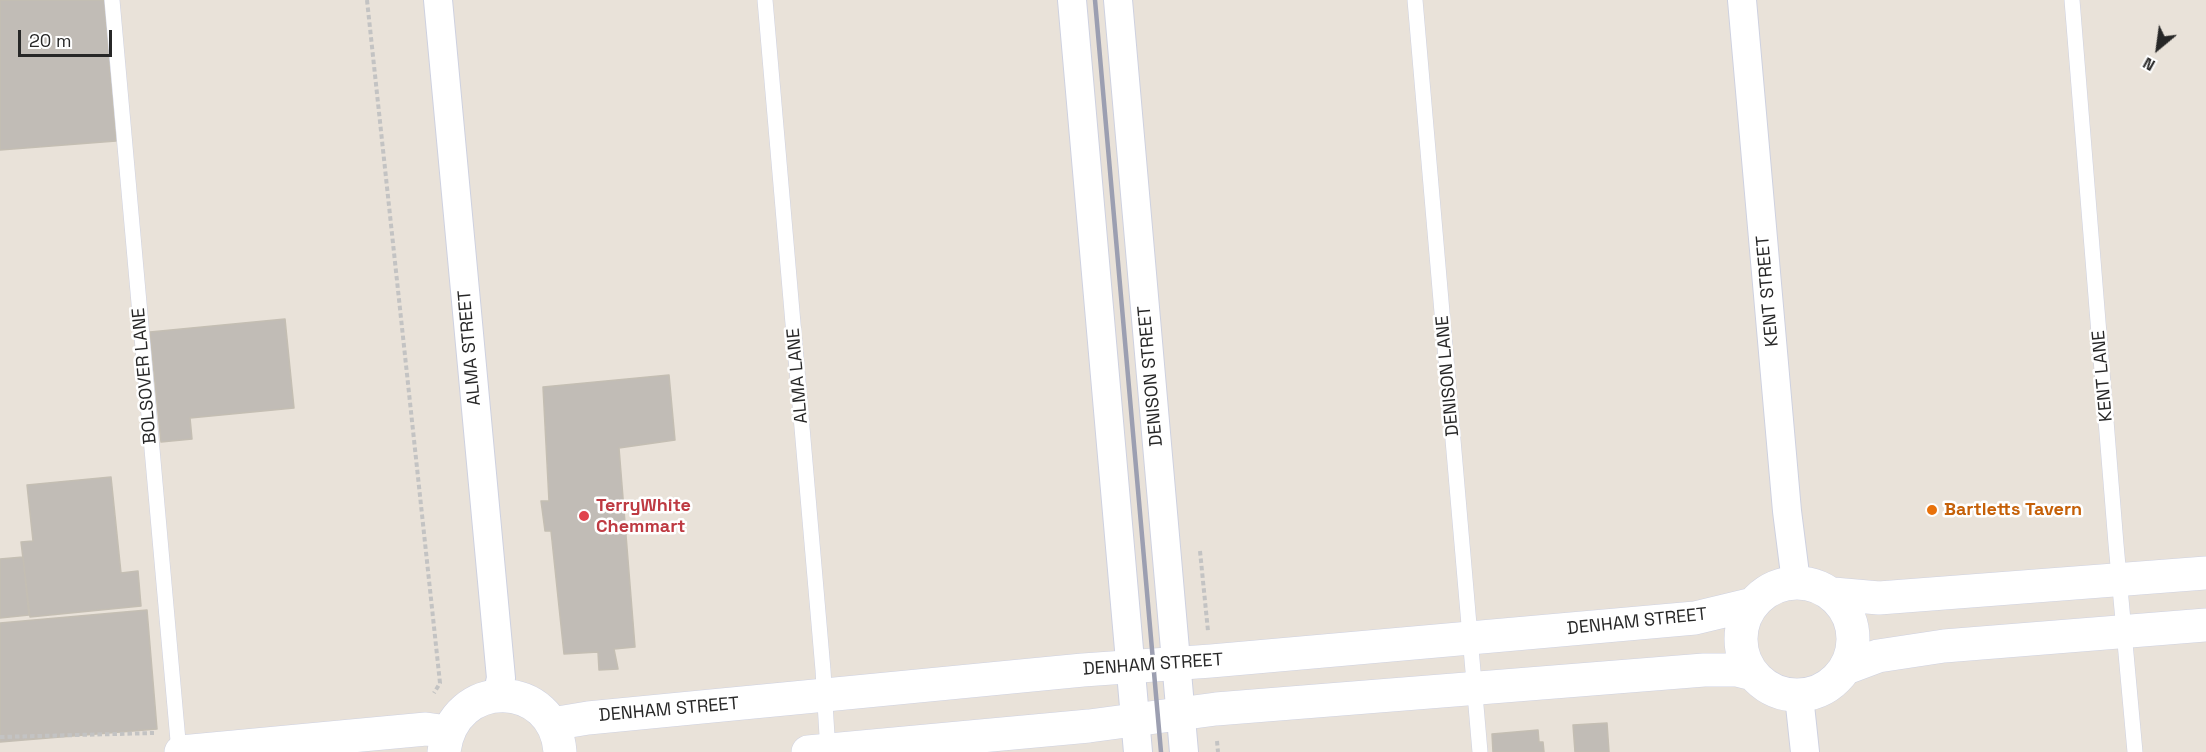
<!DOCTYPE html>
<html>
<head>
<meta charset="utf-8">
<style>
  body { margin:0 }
  #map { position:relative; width:2206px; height:752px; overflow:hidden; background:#e9e2d9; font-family:"Space Grotesk",sans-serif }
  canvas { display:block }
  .north { position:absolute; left:2128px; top:18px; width:60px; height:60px; -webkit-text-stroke:4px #fff; paint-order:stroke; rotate:209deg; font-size:16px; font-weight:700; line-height:24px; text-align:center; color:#272727 }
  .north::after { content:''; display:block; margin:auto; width:21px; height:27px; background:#272727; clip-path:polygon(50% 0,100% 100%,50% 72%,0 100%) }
  .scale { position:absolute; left:18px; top:30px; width:94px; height:27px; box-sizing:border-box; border:3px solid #272727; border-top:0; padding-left:8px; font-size:18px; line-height:21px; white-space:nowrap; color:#272727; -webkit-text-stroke:4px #fff; paint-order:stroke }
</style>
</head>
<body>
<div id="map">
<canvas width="2206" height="752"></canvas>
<div class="north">N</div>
<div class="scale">20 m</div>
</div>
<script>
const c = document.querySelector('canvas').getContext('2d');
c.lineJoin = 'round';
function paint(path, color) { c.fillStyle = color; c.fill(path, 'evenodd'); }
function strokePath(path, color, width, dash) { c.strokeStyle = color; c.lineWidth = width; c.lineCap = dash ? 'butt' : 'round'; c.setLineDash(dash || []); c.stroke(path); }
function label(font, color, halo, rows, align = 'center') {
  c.font = font + ' "Space Grotesk",sans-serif'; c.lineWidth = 5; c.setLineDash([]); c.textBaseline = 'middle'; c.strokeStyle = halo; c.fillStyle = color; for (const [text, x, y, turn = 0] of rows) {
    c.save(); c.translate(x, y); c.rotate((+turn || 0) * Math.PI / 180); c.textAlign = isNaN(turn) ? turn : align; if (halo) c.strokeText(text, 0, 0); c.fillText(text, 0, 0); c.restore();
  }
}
const building = new Path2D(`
  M0 0H104L116 141 0 150Z
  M285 319 294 408 190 418 192 439 161 442 150 332Z
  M669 375 675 440 619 448 635 647 614 649 618 669 599 670 598 652 564 654 551 531H545L541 501H549L543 387Z
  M111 477 121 573 138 571 141 606 30 617 21 542 33 541 27 485Z
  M23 557 29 615 0 618V559Z
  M147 610 157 729 0 742V623Z
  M1607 723 1609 752H1575L1573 725Z
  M1538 730 1539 742H1543L1544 752H1493L1492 734Z`);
paint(building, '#c1bcb6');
strokePath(building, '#c4beb3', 1.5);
const service = new Path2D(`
  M112 0 179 752
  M765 0 823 670 828 752
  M1415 0 1480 752
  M2072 0 2116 544 2135 752`);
const minor = new Path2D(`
  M438 0 501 678 497 696
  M1072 0 1138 752
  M1118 0 1184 752
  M1742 0 1787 511 1796 582
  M1799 696 1805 752`);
const tertiary = new Path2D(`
  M1741 639a56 56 0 1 1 112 0a56 56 0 1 1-112 0Z
  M1833 594 1879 598 2206 573
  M1846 668 1878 656 1944 646 2206 625
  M552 724 588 718 1083 670 1211 661 1695 618 1753 604
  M181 752 426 729 447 732
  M444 752C453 675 555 679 560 752
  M808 752 1089 726 1216 709 1704 670H1737L1753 674`);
strokePath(service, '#ced1e0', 16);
strokePath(minor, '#ced1e0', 30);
strokePath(tertiary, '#ced1e0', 34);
strokePath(new Path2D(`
  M367 0 440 683 434 693
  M1200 551 1208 631
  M0 737 154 733
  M1217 741 1218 752`), '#c3c3c3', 4, [4.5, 3]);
strokePath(service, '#fff', 15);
strokePath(minor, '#fff', 28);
strokePath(tertiary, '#fff', 33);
strokePath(new Path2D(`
  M1095 0 1161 752`), '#9c9fb1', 4.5);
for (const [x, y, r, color] of [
  [1932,510,6,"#e8710a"],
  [584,516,6,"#e0444e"]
]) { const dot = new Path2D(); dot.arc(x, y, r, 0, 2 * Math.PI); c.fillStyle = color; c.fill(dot); strokePath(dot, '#fff', 2); }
label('18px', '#272727', '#fff', [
  ["KENT STREET",1768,291,-95],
  ["ALMA STREET",470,348,-95],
  ["BOLSOVER LANE",145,376,-95],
  ["ALMA LANE",798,376,-95],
  ["DENISON STREET",1151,376,-95],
  ["DENISON LANE",1448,376,-95],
  ["KENT LANE",2103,376,-95],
  ["DENHAM STREET",1637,622,-6],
  ["DENHAM STREET",1153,665,-4],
  ["DENHAM STREET",669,710,-5]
]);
label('bold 18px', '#be3a42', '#fff', [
  ["TerryWhite",596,506],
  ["Chemmart",596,527]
], 'left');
label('bold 18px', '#c56008', '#fff', [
  ["Bartletts Tavern",1944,510]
], 'left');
</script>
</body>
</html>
